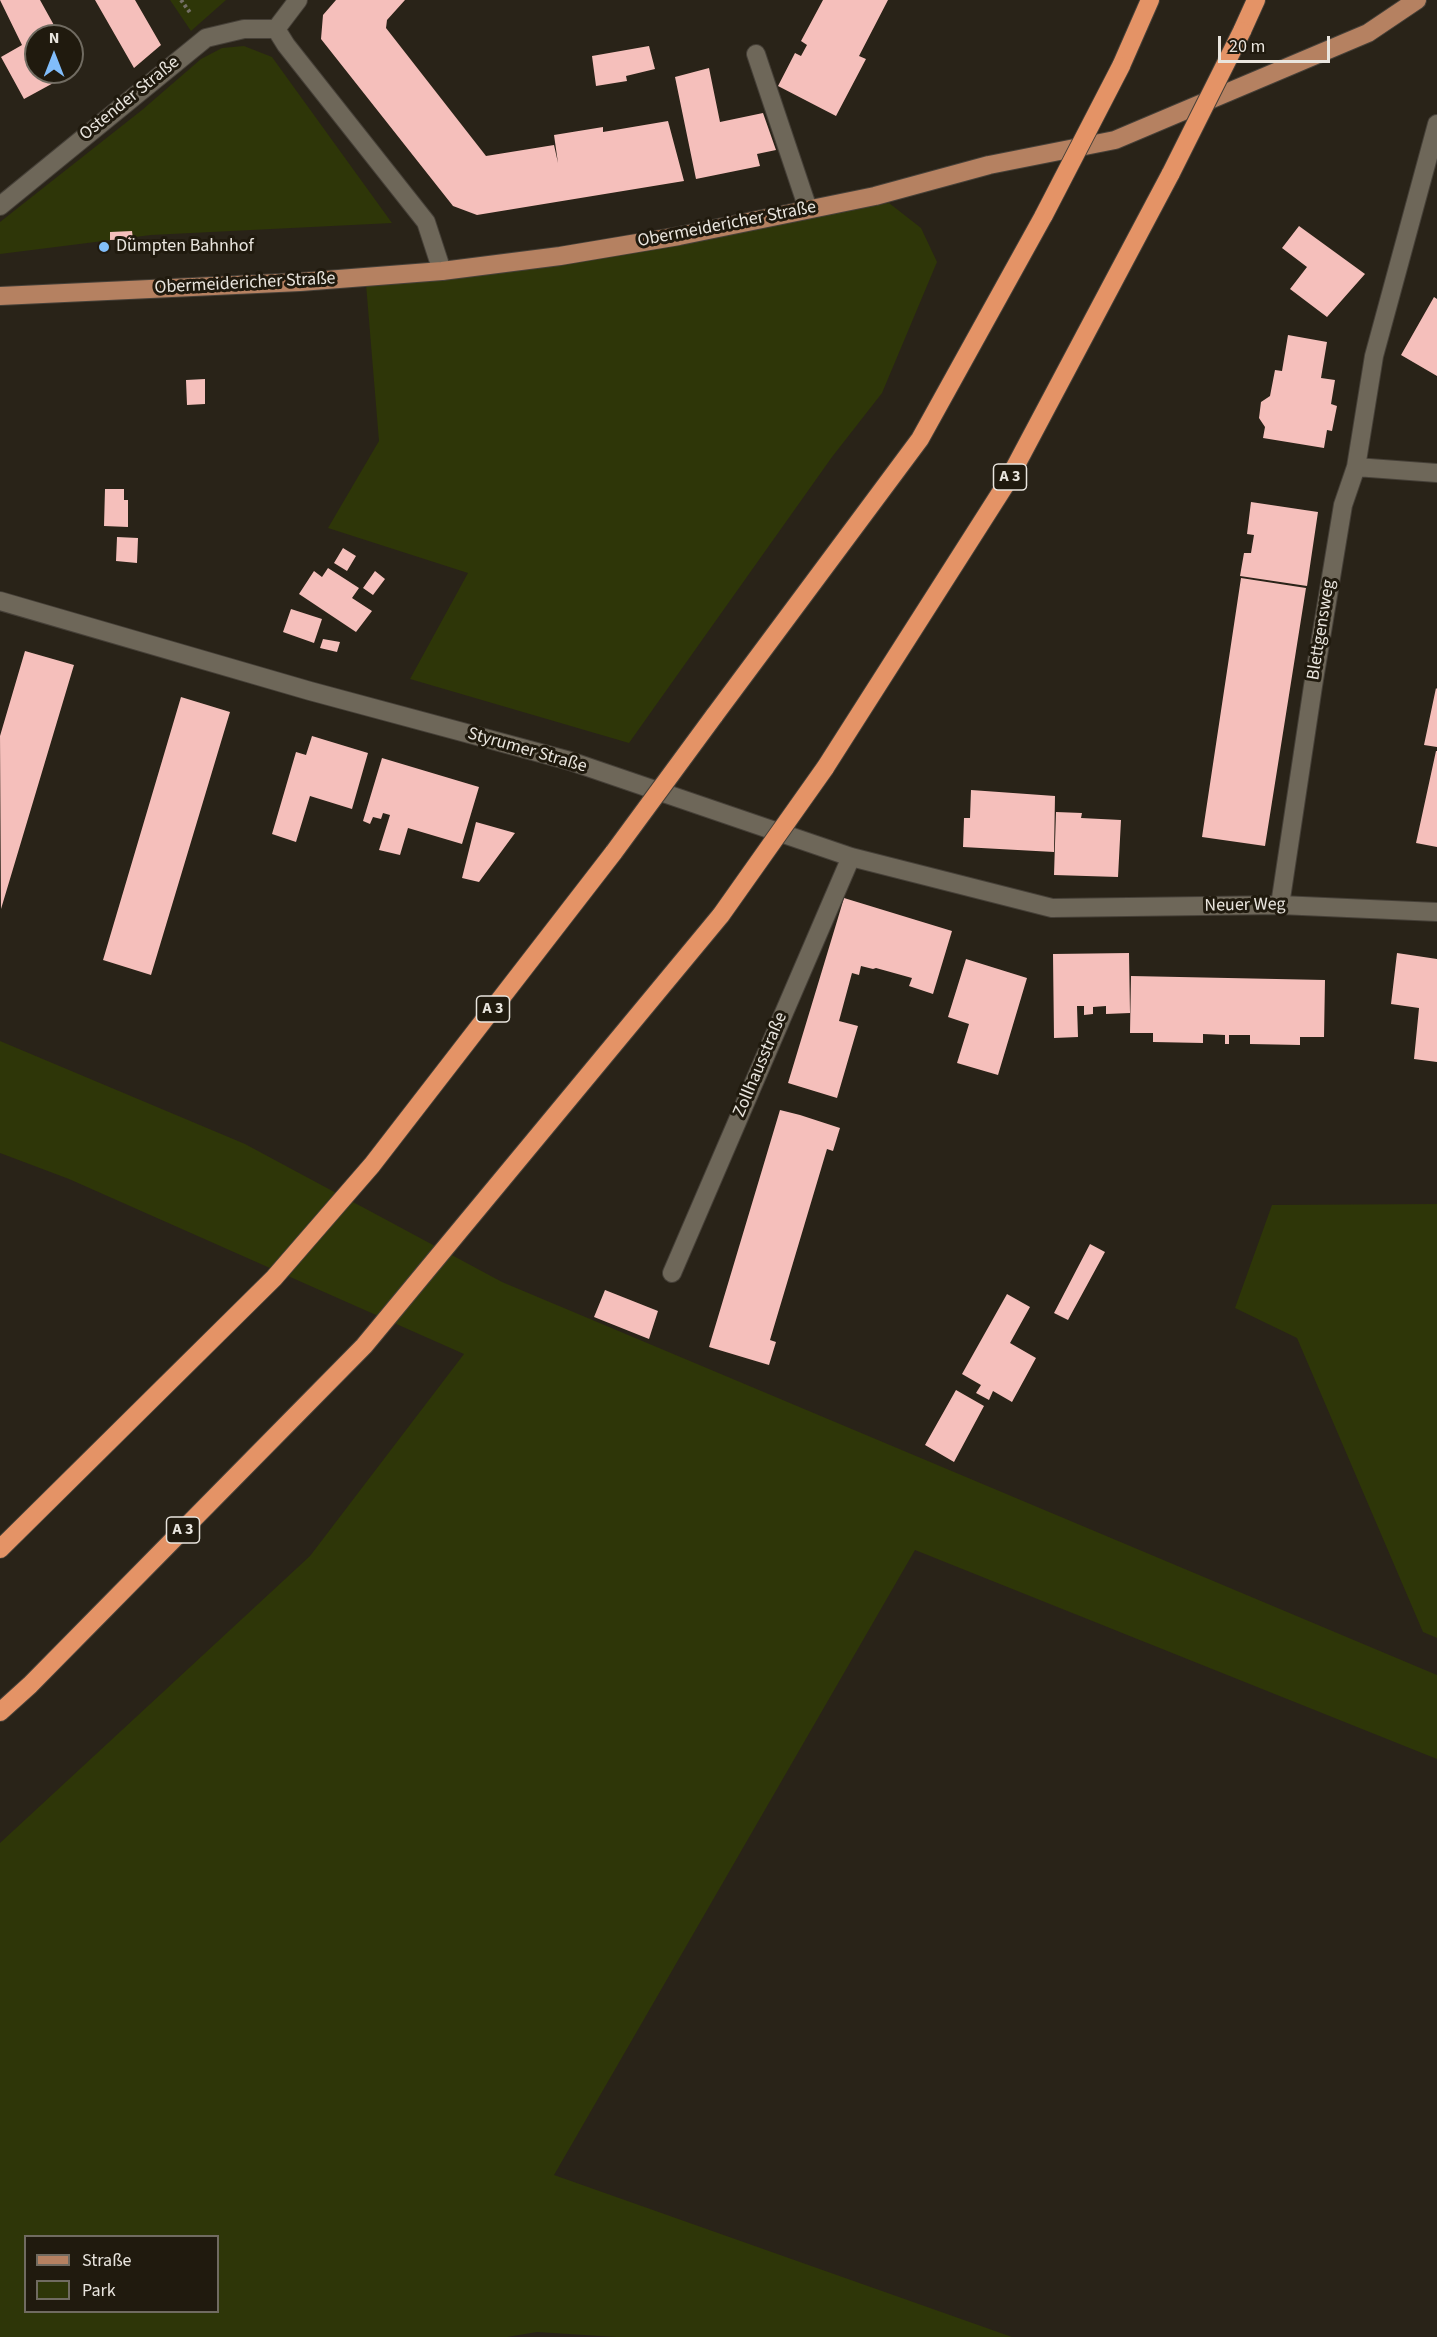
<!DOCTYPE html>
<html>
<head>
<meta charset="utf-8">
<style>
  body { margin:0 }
  #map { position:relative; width:1437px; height:2337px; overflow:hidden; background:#292318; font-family:"Source Sans 3",sans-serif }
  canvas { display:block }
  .legend { position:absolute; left:24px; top:2235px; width:195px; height:78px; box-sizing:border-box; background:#201a0e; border:2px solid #706b61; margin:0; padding:8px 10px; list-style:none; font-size:18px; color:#e9e5de }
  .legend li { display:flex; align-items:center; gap:12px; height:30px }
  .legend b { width:30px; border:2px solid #706b61 }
  .north { position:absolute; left:24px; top:24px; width:60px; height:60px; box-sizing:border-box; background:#201a0e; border:2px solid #706b61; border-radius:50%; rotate:0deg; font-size:16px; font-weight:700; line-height:24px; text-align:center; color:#e9e5de }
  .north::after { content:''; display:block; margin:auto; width:21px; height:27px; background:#81bdfa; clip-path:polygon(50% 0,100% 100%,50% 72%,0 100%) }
  .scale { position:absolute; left:1218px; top:36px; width:112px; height:27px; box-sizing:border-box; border:3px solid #e9e5de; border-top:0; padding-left:8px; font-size:18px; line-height:21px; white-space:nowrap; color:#e9e5de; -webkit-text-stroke:4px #201a0e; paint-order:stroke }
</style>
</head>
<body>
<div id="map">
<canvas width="1437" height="2337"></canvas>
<ul class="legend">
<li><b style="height:8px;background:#b58161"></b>Straße</li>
<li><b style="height:16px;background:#2e3608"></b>Park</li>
</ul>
<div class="north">N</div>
<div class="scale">20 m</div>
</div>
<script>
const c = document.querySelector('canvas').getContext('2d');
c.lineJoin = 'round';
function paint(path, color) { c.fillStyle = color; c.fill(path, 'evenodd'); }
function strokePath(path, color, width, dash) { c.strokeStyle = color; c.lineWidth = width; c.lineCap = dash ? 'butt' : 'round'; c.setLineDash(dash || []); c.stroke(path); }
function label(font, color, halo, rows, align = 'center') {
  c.font = font + ' "Source Sans 3",sans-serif'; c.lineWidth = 6; c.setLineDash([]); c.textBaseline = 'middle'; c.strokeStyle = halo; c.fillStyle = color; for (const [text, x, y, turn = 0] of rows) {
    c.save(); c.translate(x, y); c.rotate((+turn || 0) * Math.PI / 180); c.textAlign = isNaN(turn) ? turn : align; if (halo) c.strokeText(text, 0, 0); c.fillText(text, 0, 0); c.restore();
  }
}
paint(new Path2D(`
  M170 0H226L191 31Z
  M244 46 272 57 392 223 151 235 0 254V222L142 110 201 59 222 48Z
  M889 203 921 228 937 262 882 393 832 457 629 743 410 679 468 573 328 528 379 441 366 284 625 246Z
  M0 1041 245 1144 502 1282 1437 1675V1759L915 1550 554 2175 1012 2337H616L537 2332 507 2337H0V1843L310 1556 464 1354 69 1179 0 1153ZM26 2236H218V2312H26Z
  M1437 1204V1638L1423 1632 1297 1338 1235 1308 1272 1205Z`), '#2e3608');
paint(new Path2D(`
  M0 0H40L60 36H36V72H72V57L79 69 24 99 1 57 22 45Z
  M95 0H135L161 45 134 68Z
  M336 0H405L387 20 386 28 486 156 554 145 558 163 554 135 603 127V132L668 121 684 181 477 215 453 206 321 39 323 15Z
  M823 0H888L859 56 866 59 836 116 778 86 795 53 801 56 807 45 801 41Z
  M649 46 655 69 626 76 627 81 596 86 592 56Z
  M709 68 720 122 763 113 776 150 757 154 760 166 696 179 675 77Z
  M1299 226 1365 274 1327 317 1290 289 1307 267 1282 248Z
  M132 231 133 239 110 240V232Z
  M1434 297 1437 299V376L1401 355Z
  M1288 335 1327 342 1321 378 1335 380 1331 404 1337 406 1332 431 1327 430 1324 448 1263 438 1265 427 1259 418 1261 402 1270 396 1275 370 1282 371Z
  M205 379V404L187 405 186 380Z
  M105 489H124V500H128V527L104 526Z
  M1251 502 1318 512 1307 586 1240 576 1244 553H1251L1254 535 1247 534Z
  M117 537 138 538 137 563 116 561Z
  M343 548 356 556 347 571 334 563Z
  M328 568 359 588 352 598 372 611 356 632 299 594 314 571 322 577Z
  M375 571 385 579 373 595 363 588Z
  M1241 578 1306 588 1265 846 1202 837Z
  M291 609 322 619 314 643 283 632Z
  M323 639 340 642 337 652 320 648Z
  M25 651 74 665 1 909 0 736Z
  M1436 688 1437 689V747L1424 745Z
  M181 697 230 712 151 975 103 960Z
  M312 736 368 753 352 809 310 796 296 842 272 834 296 752 306 755Z
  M1436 751H1437V847L1416 843Z
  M382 758 479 787 462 844 408 828 400 855 379 850 390 815 383 813 381 819 373 817 370 824 363 821Z
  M971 790 1055 796 1054 852 963 847 964 818H970Z
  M1056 812 1082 813 1081 818 1121 820 1118 877 1054 875Z
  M476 822 515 833 479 882 462 878Z
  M844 898 952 931 933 994 909 986 912 978 876 968 873 969 861 966 859 975 852 973 839 1021 858 1026 837 1098 788 1083Z
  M1129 953 1130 1013 1106 1014V1006L1093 1007V1014L1084 1015V1006H1077L1078 1037 1054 1038 1053 954Z
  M1397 953 1437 959V1062L1414 1059 1419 1008 1391 1004Z
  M966 959 1027 978 998 1075 957 1063 969 1024 948 1017Z
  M1131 976 1325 980 1324 1037H1300V1045L1250 1044V1035H1229V1044H1225V1035L1203 1034V1043L1153 1042V1033H1130Z
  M780 1110 800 1115 840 1128 833 1151 827 1149 770 1340 776 1342 769 1365 709 1347Z
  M1090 1244 1105 1252 1068 1320 1054 1313Z
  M605 1290 658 1311 649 1339 594 1317Z
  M1007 1294 1030 1307 1010 1343 1036 1358 1012 1402 993 1391 989 1400 976 1393 981 1385 962 1374Z
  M956 1390 984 1406 954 1462 925 1445Z`), '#f5bfbb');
const minor = new Path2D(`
  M298 0 276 29 286 45 426 222 442 271
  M756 54 808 209
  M0 206 206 38 244 29H276
  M1356 467 1437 473
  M0 601 310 691 570 761 851 857 1052 908 1280 905 1437 912
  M1280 905 1313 686 1343 505 1356 467 1374 356 1437 124
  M672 1273 851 857`);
const major = new Path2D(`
  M0 296 300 282 442 271 560 256 679 236 875 196 989 165 1115 140 1368 33 1417 0`);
const highway = new Path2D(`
  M1242 31 1256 0
  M1121 66 1150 0
  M714 716 920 439 1044 215
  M825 768 1006 484 1171 173
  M0 1549 274 1278 372 1165 614 852
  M0 1712 30 1685 364 1346 721 915`);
strokePath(minor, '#464038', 20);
strokePath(major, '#464038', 20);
strokePath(highway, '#464038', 20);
strokePath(new Path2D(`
  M181 0 191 14`), '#757067', 4, [3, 3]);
strokePath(minor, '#6e6759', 18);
strokePath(major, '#b58161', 18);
strokePath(highway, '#e49366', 18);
const highwayBridge = new Path2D(`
  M1171 173 1242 31
  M1044 215 1121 66
  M614 852 714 716
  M721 915 825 768`);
strokePath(highwayBridge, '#464038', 20, []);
strokePath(highwayBridge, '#e49366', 18);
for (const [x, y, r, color] of [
  [104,247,6,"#81bdfa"]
]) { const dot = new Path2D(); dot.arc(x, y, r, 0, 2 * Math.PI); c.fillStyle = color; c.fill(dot); strokePath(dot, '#201a0e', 2); }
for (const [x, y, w] of [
  [1010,477,33],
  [493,1009,33],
  [183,1530,33]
]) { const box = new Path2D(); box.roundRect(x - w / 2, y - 13, w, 26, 4.5); c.fillStyle = '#201a0e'; c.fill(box); strokePath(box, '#e9e5de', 1.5); }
label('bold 16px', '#e9e5de', null, [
  ["A 3",1010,477],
  ["A 3",493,1009],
  ["A 3",183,1530]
]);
label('18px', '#e9e5de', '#201a0e', [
  ["Ostender Straße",130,99,-39],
  ["Obermeidericher Straße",727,225,-11],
  ["Obermeidericher Straße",245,284,-3],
  ["Blettgensweg",1322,630,-81],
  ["Styrumer Straße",527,751,16],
  ["Neuer Weg",1245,906,-1],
  ["Zollhausstraße",761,1065,-67]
]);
label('18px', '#e9e5de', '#201a0e', [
  ["Dümpten Bahnhof",116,247]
], 'left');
</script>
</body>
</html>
